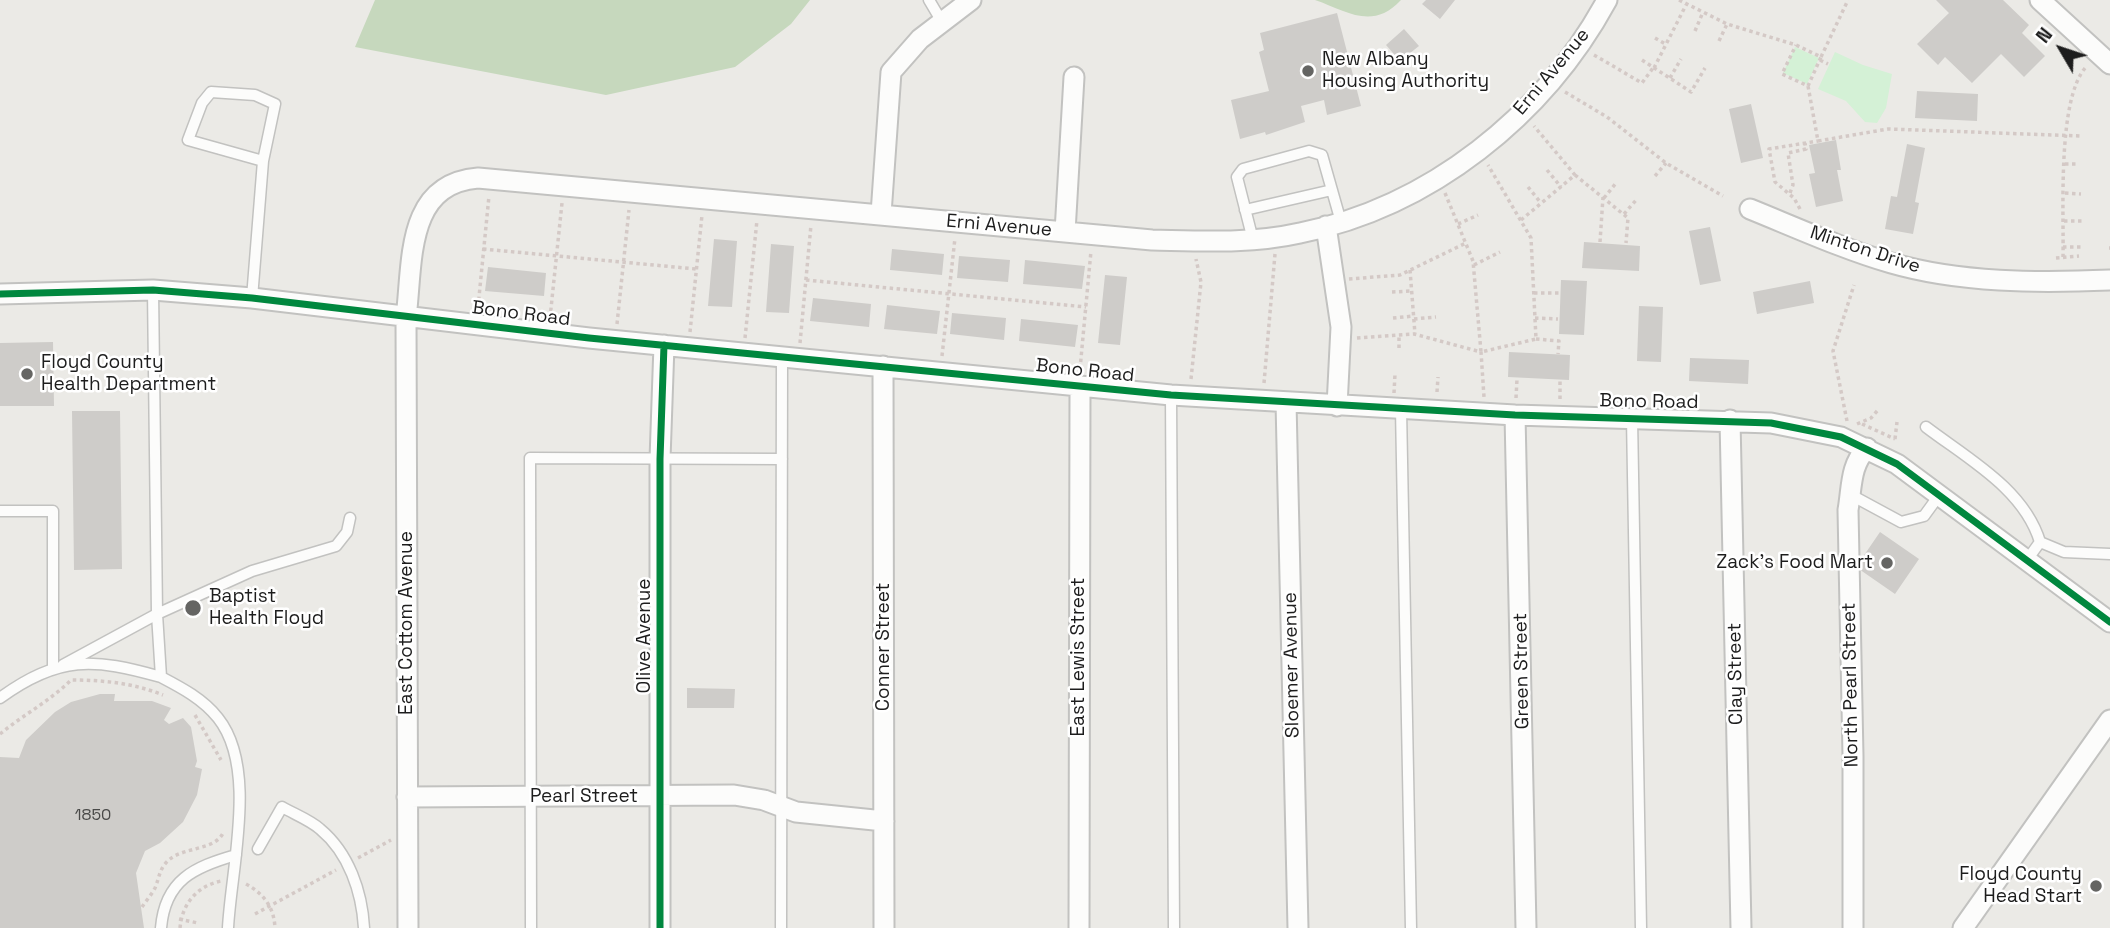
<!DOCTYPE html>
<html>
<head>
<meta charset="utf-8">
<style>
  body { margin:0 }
  #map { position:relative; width:2110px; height:928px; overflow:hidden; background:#ebeae6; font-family:"Space Grotesk",sans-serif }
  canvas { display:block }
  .north { position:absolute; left:2026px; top:14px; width:70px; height:70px; -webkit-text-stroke:5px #fff; paint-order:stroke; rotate:309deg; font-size:19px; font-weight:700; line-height:28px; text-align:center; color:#1d1d1d }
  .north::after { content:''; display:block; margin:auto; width:24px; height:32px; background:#1d1d1d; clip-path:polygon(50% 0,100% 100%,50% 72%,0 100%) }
</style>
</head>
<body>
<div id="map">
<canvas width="2110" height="928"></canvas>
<div class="north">N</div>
</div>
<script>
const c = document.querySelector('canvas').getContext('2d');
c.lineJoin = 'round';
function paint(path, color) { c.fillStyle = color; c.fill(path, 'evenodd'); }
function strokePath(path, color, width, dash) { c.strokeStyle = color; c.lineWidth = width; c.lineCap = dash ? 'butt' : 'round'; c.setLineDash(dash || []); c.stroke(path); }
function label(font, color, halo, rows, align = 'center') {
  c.font = font + ' "Space Grotesk",sans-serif'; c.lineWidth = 5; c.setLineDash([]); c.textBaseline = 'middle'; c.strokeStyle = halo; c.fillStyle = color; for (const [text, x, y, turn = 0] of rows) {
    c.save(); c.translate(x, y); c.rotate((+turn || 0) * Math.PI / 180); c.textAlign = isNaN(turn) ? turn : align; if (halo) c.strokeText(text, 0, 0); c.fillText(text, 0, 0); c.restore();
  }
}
paint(new Path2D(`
  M375 0H810L791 24 735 67 606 95 355 47Z
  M1315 0H1401C1372 31 1347 11 1315 0Z`), '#c6d8bd');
paint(new Path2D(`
  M1795 47 1819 58 1807 84 1783 73Z
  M1835 52 1863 65 1892 74 1886 108 1877 123 1865 122 1846 101 1818 89Z`), '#d4f1d6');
paint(new Path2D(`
  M1426 0H1455L1440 19 1422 4Z
  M1936 0H2003L2029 25 2022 33 2045 56 2024 77 2001 54 1972 83 1945 57 1938 65 1917 44 1949 13Z
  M1337 13 1361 106 1327 115 1324 100 1301 106 1305 122 1266 135 1265 132 1240 139 1231 100 1269 91 1259 52 1264 50 1260 33Z
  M1404 29 1419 46 1400 61 1386 45Z
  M1917 91 1978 94 1977 121 1915 118Z
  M1751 104 1763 158 1741 163 1729 109Z
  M1836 140 1841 170H1837L1843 201 1816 207 1809 174 1815 173 1809 145Z
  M1907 144 1925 148 1915 202 1919 203 1913 234 1885 229 1891 196 1897 197Z
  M1710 227 1721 281 1700 285 1689 231Z
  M714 239 737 241 732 307 708 306Z
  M1584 242 1640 246 1639 271 1582 268Z
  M771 244 794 246 789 313 766 312Z
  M892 249 944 254 942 275 890 270Z
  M959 256 1010 260 1008 282 957 278Z
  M1025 260 1085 266 1082 289 1023 284Z
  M488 267 546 273 544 296 485 291Z
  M1105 275 1127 277 1120 345 1098 343Z
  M1561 280 1587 281 1584 335 1559 334Z
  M1810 281 1814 303 1757 314 1753 292Z
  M813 298 871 304 869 327 810 321Z
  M887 305 940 311 937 334 884 329Z
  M1639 306 1663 307 1661 362 1637 361Z
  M952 313 1006 318 1004 340 950 334Z
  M1021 319 1078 325 1075 347 1019 341Z
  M53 342 54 406H0V343Z
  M1509 352 1570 355 1569 380 1508 377Z
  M1690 358 1749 360 1748 384 1689 381Z
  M72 411H120L122 569 74 570Z
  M1880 532 1919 559 1895 594 1856 567Z
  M687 688 735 689 734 708H687Z
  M100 694H115L114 701H152L171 708 164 720 169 724 183 718 191 727 197 761 195 767 202 769 197 795 183 822 160 843 145 851 136 873 144 928H0V757L19 758 26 740 55 712 71 702Z`), '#ceccc9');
const service = new Path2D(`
  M929 0 942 22
  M1245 210 1332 190
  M1253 240 1237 177 1243 169 1309 151 1322 155 1341 222
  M153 290 157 614 161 677C182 688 203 699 218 718 258 768 231 868 228 928
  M252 298 263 161 275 104 255 95 211 92 202 103 188 140 263 161
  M1171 395 1174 928
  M1401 409 1411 928
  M1632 418 1641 928
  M1926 427C1968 459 2024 489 2040 542
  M1851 495 1901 522 1924 516 1940 494
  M0 511H53V669
  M2027 560 2040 542 2064 552 2110 554
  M63 665 157 614 252 571 336 546 347 532 350 518
  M0 698C59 655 94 658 161 677
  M258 849 282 807C294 814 310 820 320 829 349 853 362 892 364 928
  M161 928C165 880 194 867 236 855
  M531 928 530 458 782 459
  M781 928 782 356`);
const minor = new Path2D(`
  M2040 0 2110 64
  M1750 209C1797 228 1843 249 1891 263 1960 283 2038 283 2110 280
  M881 214 891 72 920 39 971 0
  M1326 226 1341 327 1337 406
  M1065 232 1074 77
  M0 294 153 290 252 298 589 338 1171 395 1515 415 1771 423 1841 437 1897 464 2110 622
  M883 366 884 928
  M1286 402 1298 928
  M1515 415 1526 928
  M1730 420 1741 928
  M407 797 734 795 764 800 796 812 884 821
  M408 928 406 318C413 262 405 184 478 178L1152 240C1202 241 1251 244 1300 233 1430 207 1544 116 1607 0
  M660 928V459L664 345
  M1079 928 1080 386
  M1853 928V756L1848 510C1852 487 1850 465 1867 448
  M1963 928 2110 720`);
strokePath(service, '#c2c2c0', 13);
strokePath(minor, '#c2c2c0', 23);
strokePath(new Path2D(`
  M1679 0 1727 24 1796 45 1821 57 1808 86 1782 74 1796 45
  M1695 31 1703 12
  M1655 38 1667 45
  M1719 41 1727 24
  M1594 55 1642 83 1653 68
  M1821 57 1848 0
  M1642 60 1691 92 1705 68
  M1820 60 1828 64
  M1654 68 1686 5
  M1670 78 1681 59
  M1808 86 1818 141 1888 129 2082 136
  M1565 92 1607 117 1666 163 1723 196
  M2065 164H2078
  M1547 170 1561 187
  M1575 175 1628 218 1626 243
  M1655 176 1666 163
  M1528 187 1541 203
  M1445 193 1473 261 1481 352 1536 339 1531 238 1488 165
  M1790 193 1793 185 1788 153 1806 149 1805 143
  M2065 193 2081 194
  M1604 198 1616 183
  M1800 209 1794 198 1775 182 1769 149 1818 141
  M1624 214 1637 199
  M1521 220 1575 175 1534 126
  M2064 221H2082
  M1458 224 1478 215
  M1600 242 1603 197
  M2063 247H2082
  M2109 248H2110
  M483 249 696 269
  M2063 257C2064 212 2057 99 2086 67
  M2056 258 2079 256
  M1474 265 1500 252
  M1410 270 1415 334
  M1349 279 1400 275 1466 243
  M806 280 1086 307
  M1392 292 1411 291
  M1534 293H1559
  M478 307 489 196
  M550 318 562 203
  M1393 318 1414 316
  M1535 318 1558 319
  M1414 319 1436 317
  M617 324 629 210
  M690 332 702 215
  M745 338 757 220
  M1357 338 1414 334 1481 352 1484 397
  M1536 339 1559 341 1558 354
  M800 343 811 225
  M1399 348V335
  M942 356 955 238
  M1080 369 1091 251
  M1191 379 1201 282 1196 259
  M1264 383 1275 254
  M1437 392 1438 377
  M1394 393 1395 374
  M1516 398 1517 379
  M1560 399V381
  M1847 421 1833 351 1854 285
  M1857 424 1871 418 1878 410
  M1862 424 1895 439
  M1895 439 1897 422
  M195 715 221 760
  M0 734C23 715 50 701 71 680 103 680 133 683 163 695
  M358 858 391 840
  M246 884C264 894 274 907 275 928
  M142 907C146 901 152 894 155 888 160 876 159 868 170 859 185 847 215 850 223 833
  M255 914 336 870
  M179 919 198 923
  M180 928C182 904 197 886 221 881`), '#d4c9c6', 3.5, [3.5, 3.5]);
strokePath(service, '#fcfcfb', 10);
strokePath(minor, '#fcfcfb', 19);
strokePath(new Path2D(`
  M0 294 153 290 252 298 589 338 1171 395 1515 415 1771 423 1841 437 1897 464 2110 622
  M660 928V459L664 345`), '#00873e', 7);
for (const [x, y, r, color] of [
  [1308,71,7,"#656563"],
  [27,374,7,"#656563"],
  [1887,563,7,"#656563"],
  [193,608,9,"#656563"],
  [2096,886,7,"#656563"]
]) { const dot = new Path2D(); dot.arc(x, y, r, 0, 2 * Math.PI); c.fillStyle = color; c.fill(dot); strokePath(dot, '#fff', 2.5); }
label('16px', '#494948', null, [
  ["1850",93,816]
]);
label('19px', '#1d1d1d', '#fff', [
  ["New Albany",1322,60],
  ["Housing Authority",1322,82],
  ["Floyd County",41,363],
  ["Health Department",41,385],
  ["Zack's Food Mart",1873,563,"right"],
  ["Baptist",209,597],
  ["Health Floyd",209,619],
  ["Floyd County",2082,875,"right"],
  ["Head Start",2082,897,"right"]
], 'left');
label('19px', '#1d1d1d', '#fff', [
  ["Erni Avenue",1552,72,-50],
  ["Erni Avenue",999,226,5],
  ["Minton Drive",1865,250,18],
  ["Bono Road",521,314,7],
  ["Bono Road",1085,371,6],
  ["Bono Road",1649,402,1],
  ["East Cottom Avenue",407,623,-90],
  ["Olive Avenue",645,636,-90],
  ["Conner Street",884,647,-90],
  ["East Lewis Street",1079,657,-90],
  ["Sloemer Avenue",1292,665,-91],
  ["Green Street",1522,671,-91],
  ["Clay Street",1736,674,-91],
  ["North Pearl Street",1851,685,-91],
  ["Pearl Street",584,797]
]);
</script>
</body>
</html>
